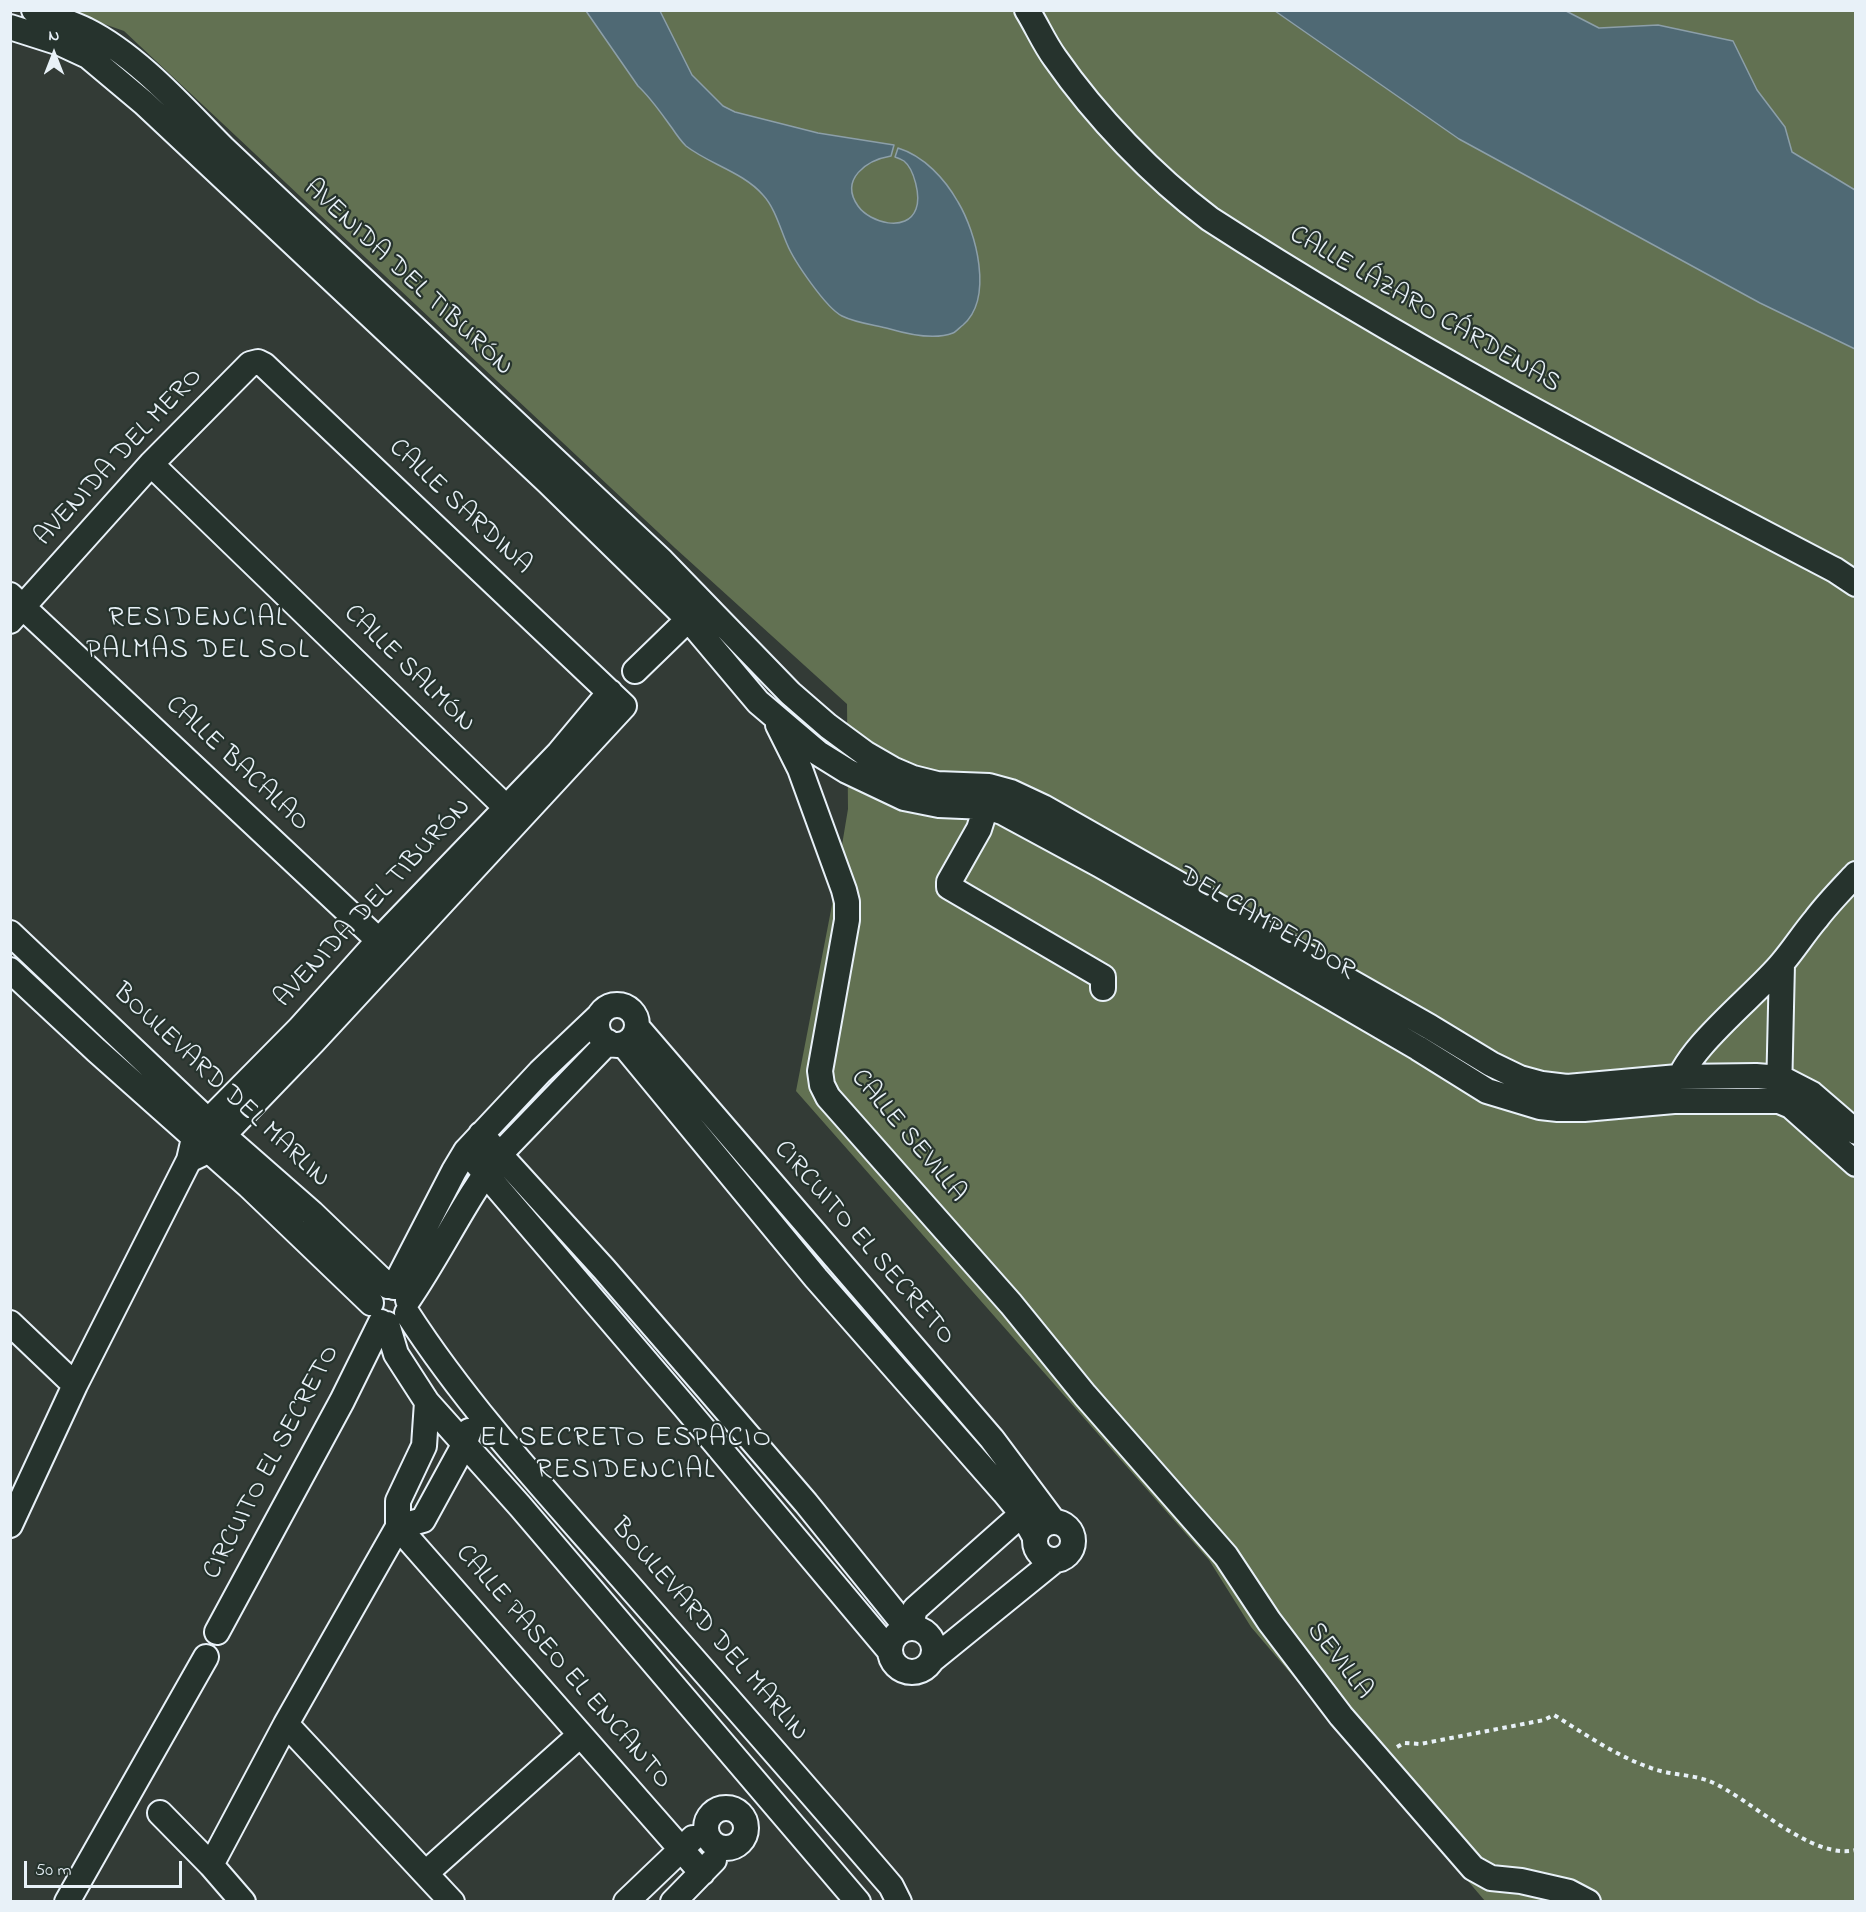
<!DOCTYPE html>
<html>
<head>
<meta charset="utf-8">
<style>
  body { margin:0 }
  #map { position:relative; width:1866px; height:1912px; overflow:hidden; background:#333b36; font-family:"Indie Flower",sans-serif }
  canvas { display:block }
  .frame { position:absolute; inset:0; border:12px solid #e8f1f8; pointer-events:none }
  .north { position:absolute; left:24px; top:24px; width:60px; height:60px; -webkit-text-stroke:4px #26332d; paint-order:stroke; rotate:0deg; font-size:16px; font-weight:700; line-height:24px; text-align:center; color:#e8f1f8 }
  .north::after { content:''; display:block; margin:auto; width:21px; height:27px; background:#e8f1f8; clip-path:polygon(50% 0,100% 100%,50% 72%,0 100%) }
  .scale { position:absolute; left:24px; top:1861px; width:158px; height:27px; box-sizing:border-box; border:3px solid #e8f1f8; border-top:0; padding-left:8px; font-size:18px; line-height:21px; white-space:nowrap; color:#e8f1f8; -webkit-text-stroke:4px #26332d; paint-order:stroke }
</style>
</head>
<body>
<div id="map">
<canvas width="1866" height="1912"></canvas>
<div class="frame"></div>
<div class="north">N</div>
<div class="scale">50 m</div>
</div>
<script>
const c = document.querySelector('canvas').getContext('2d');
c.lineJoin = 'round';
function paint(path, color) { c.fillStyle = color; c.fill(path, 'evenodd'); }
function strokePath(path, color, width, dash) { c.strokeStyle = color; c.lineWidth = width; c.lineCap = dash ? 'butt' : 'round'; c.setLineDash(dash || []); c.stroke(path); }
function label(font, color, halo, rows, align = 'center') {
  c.font = font + ' "Indie Flower",sans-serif'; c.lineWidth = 4.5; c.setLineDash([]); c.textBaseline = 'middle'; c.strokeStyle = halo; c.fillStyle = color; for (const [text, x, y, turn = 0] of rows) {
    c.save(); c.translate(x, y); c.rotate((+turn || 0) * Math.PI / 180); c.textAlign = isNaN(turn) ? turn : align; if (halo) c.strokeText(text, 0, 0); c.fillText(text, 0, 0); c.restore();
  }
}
paint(new Path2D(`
  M67 11H1855V1901H1485L1251 1627 1209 1560 796 1091 832 905 848 809 847 704 675 548 124 31Z`), '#627152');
const water = new Path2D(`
  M586 11H660L692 75 723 106 735 112 818 133 894 145 891 156C867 160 839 179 858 206 870 223 907 233 916 209 921 196 914 169 904 161 901 159 898 158 895 157L898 148C924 156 945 179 958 202 976 232 994 298 963 325 960 327 956 332 953 333 935 340 907 334 890 329 875 325 856 323 842 316 826 308 794 261 787 244 780 228 775 208 763 195 743 172 709 164 686 146 681 141 676 134 672 128 661 113 651 98 638 86Z
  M1275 11H1566L1599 28 1658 25 1733 41 1757 90 1785 127 1792 152 1855 190V349L1760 303 1459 139Z`);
paint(water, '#4f6974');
strokePath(water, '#8c9fa9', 1.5);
const minor = new Path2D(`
  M34 10C51 16 69 22 86 30 138 56 183 108 223 148L662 561 790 693 828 726 866 754 892 769 913 778 937 784 989 786 1011 792 1043 807 1430 1027 1491 1064 1520 1078 1542 1084 1567 1087 1678 1077 1756 1076 1781 1078 1812 1094 1856 1132
  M1027 10C1037 26 1044 43 1055 58 1096 117 1153 176 1210 219 1411 349 1623 459 1835 570L1856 584
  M10 27 60 43 88 56 144 103 548 482 689 620 758 702 818 753 847 771 904 798 939 805 986 807 1002 812 1100 865 1253 952 1418 1048 1487 1091 1540 1107 1558 1109H1584L1674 1101H1779L1791 1106 1856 1164
  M151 464 517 818
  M10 595 390 951
  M10 621 151 464 250 364 258 362 264 365 624 706 313 1042 208 1151 189 1160
  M635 671 700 608
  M778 725 800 769 844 890 847 902V920L820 1071 822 1085 828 1097 1011 1304 1085 1395 1226 1556 1269 1621 1341 1716 1473 1868 1491 1878 1521 1881 1569 1892 1588 1902
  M986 807 979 829 949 882V887L1103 977V988
  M10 933 223 1135 312 1213 388 1286
  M10 970 96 1050 249 1186 371 1303
  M597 1025a20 20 0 1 1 40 0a20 20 0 1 1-40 0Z
  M637 1027 992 1439 1054 1522
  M623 1044 816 1278 1004 1492 1022 1514 1035 1537
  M1676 1089C1683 1050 1756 995 1782 963 1794 949 1804 933 1816 919 1828 903 1842 889 1856 874
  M1779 1094 1782 964
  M481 1134 604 1269 708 1389 806 1503 907 1628
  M466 1151 685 1407 889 1650
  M394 1287 454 1171 466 1151 540 1072 599 1016
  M408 1300C441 1252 465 1199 500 1154L608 1042
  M407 1313C467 1406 543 1488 616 1571 708 1676 800 1780 891 1886L899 1902
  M10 1323 75 1385
  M387 1324 396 1354 427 1402 520 1506 858 1902
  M1035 1541a19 19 0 1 1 38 0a19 19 0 1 1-38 0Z
  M10 1525 75 1385 189 1160 194 1138 208 1121 299 1029 379 940 559 753 610 692
  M398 1527 702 1873
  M398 1527 423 1520 464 1445 469 1431
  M890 1650a22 22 0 1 1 44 0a22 22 0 1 1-44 0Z
  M910 1628 915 1609 1022 1514 1034 1508
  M217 1632 342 1401 381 1322
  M932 1660 1054 1561
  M286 1724 452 1902
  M706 1828a20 20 0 1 1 40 0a20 20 0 1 1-40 0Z
  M160 1813 211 1865 243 1902
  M211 1865 286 1724 398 1527V1501L424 1446 427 1402
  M427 1872 580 1735
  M67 1902 206 1657
  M626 1902 693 1838
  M673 1902 714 1860`);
strokePath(minor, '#e8f1f8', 28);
strokePath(new Path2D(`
  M1397 1747 1404 1743 1420 1744 1544 1720 1554 1715C1585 1734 1616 1756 1651 1768 1669 1775 1690 1774 1709 1781 1749 1797 1811 1861 1856 1850`), '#e8f1f8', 4, [4.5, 4.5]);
strokePath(minor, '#26332d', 24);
label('27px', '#e8f1f8', '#26332d', [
  ["AVENIDA DEL TIBURÓN",407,279,43],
  ["CALLE LÁZARO CÁRDENAS",1424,311,30],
  ["AVENIDA DEL MERO",120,458,-47],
  ["CALLE SARDINA",459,508,43],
  ["CALLE SALMÓN",408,670,44],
  ["CALLE BACALAO",236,765,43],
  ["AVENIDA DEL TIBURÓN",374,904,-47],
  ["DEL CAMPEADOR",1266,925,30],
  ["BOULEVARD DEL MARLIN",220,1087,43],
  ["CALLE SEVILLA",907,1137,50],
  ["CIRCUITO EL SECRETO",863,1244,49],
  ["CIRCUITO EL SECRETO",273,1463,-62],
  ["BOULEVARD DEL MARLIN",708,1631,49],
  ["SEVILLA",1338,1662,52],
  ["CALLE PASEO EL ENCANTO",562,1668,49]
]);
c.letterSpacing = '1.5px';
label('28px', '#e8f1f8', '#26332d', [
  ["RESIDENCIAL",198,620],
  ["PALMAS DEL SOL",198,652],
  ["EL SECRETO ESPACIO",626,1440],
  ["RESIDENCIAL",626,1472]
]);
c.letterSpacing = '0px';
</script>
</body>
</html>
